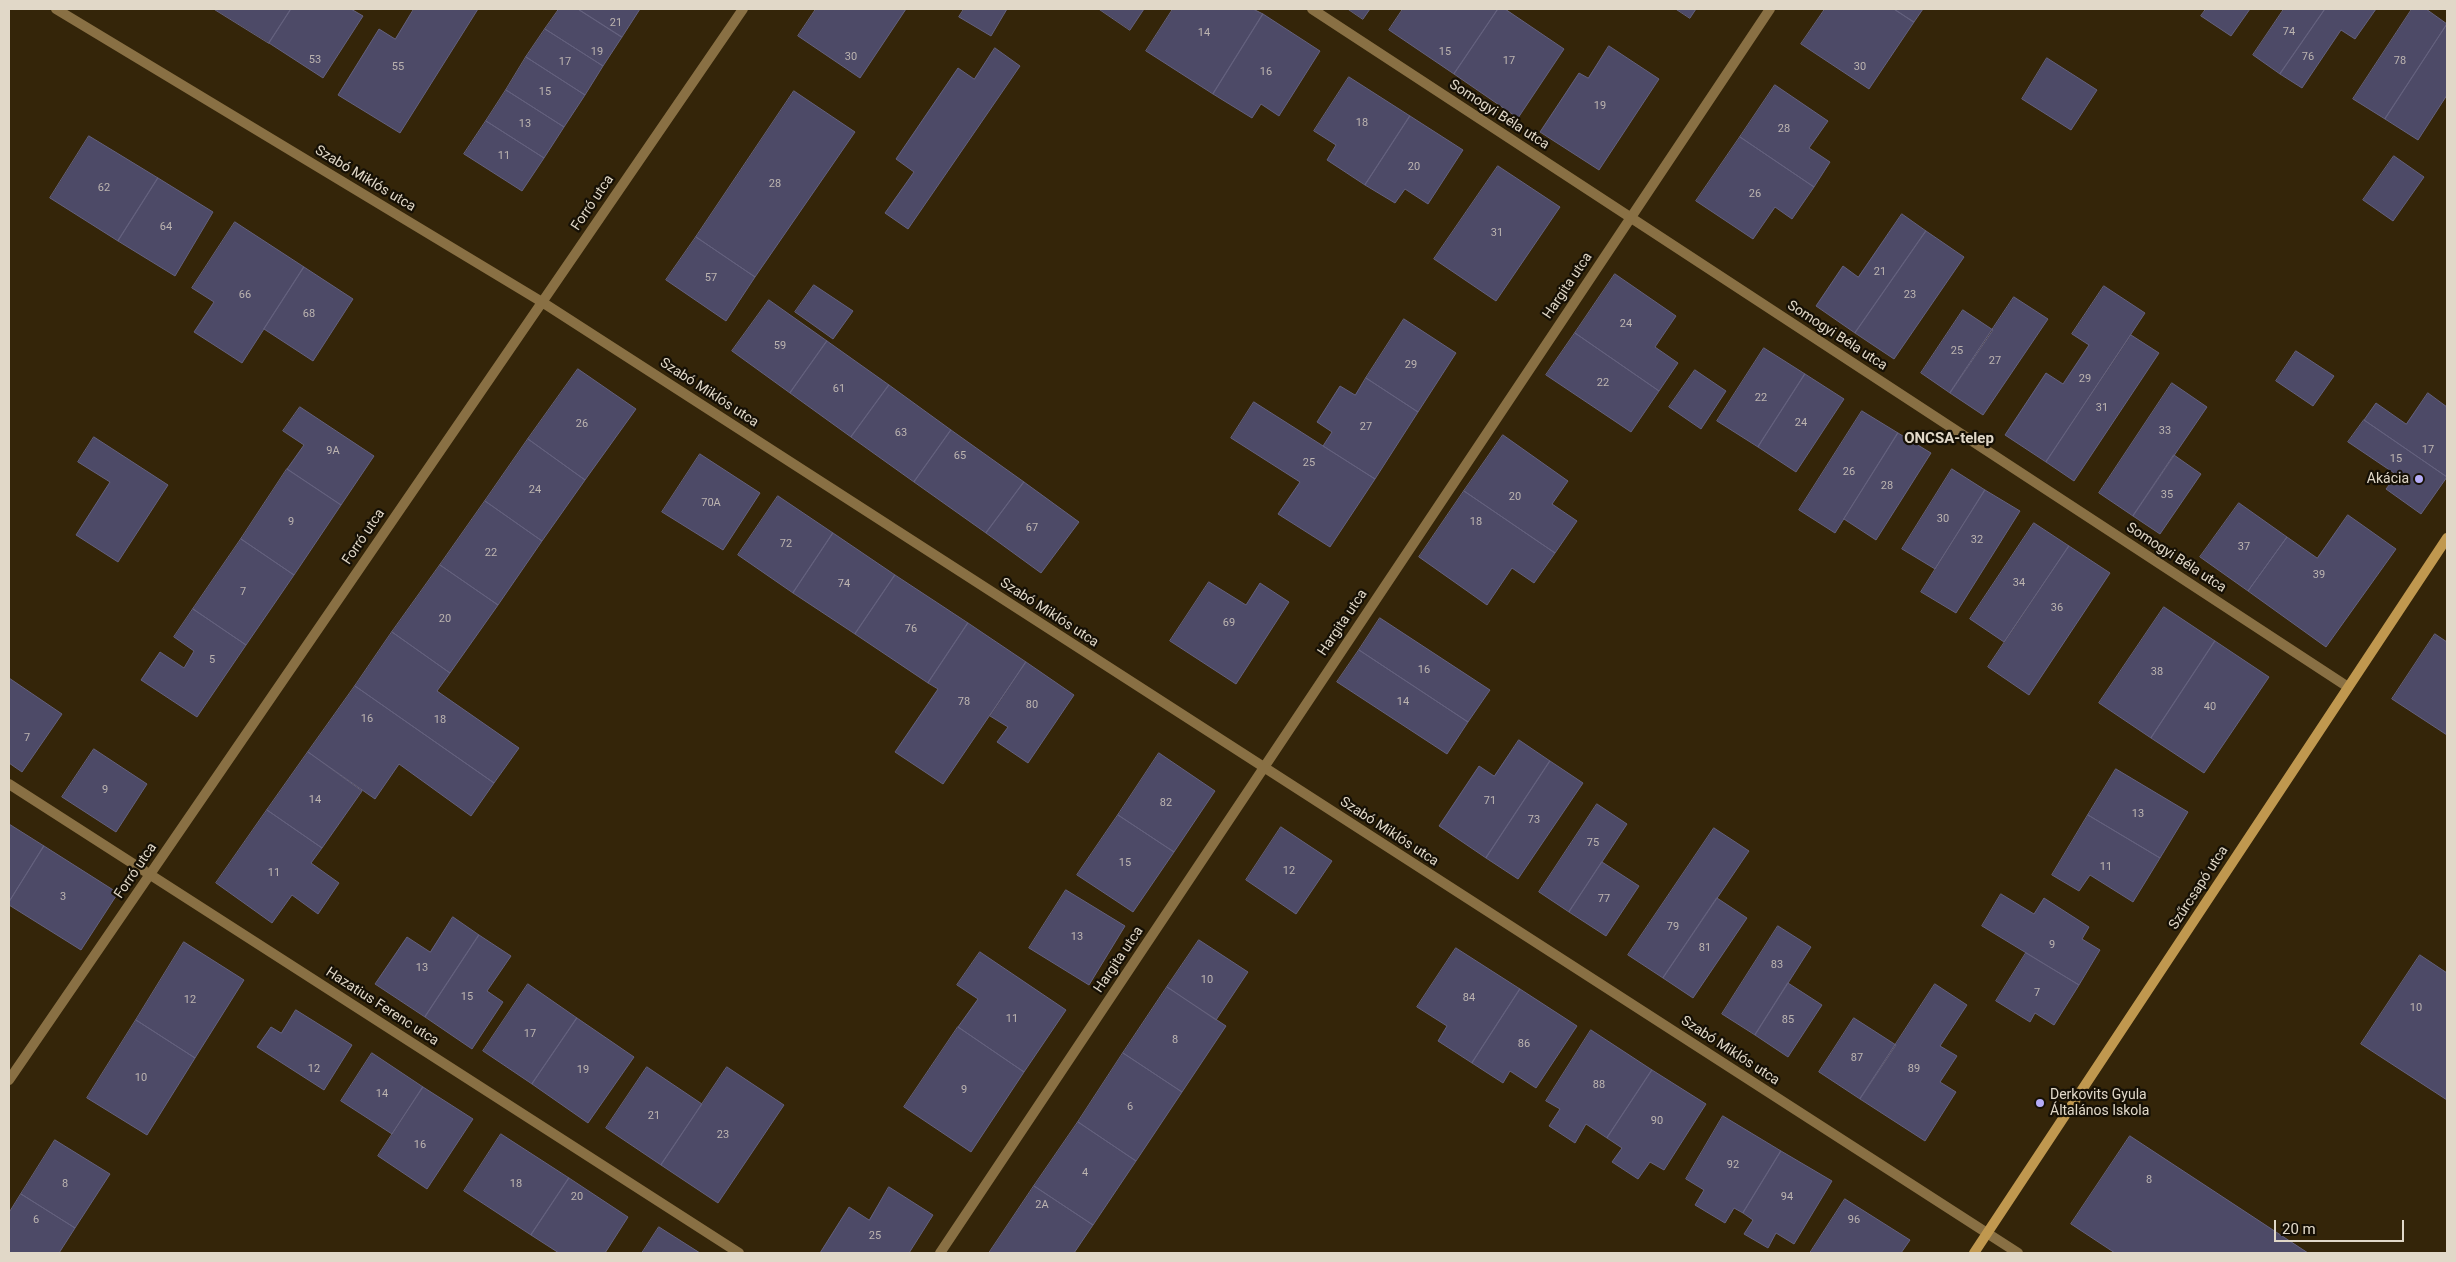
<!DOCTYPE html>
<html>
<head>
<meta charset="utf-8">
<style>
  body { margin:0 }
  #map { position:relative; width:2456px; height:1262px; overflow:hidden; background:#342509; font-family:Roboto,sans-serif }
  canvas { display:block }
  .frame { position:absolute; inset:0; border:10px solid #e1d8c8; pointer-events:none }
  .scale { position:absolute; left:2274px; top:1220px; width:130px; height:22px; box-sizing:border-box; border:2px solid #e1d8c8; border-top:0; padding-left:6px; font-size:15px; line-height:18px; white-space:nowrap; color:#e1d8c8; -webkit-text-stroke:4px #161005; paint-order:stroke }
</style>
</head>
<body>
<div id="map">
<canvas width="2456" height="1262"></canvas>
<div class="frame"></div>
<div class="scale">20 m</div>
</div>
<script>
const c = document.querySelector('canvas').getContext('2d');
c.lineJoin = 'round';
function paint(path, color) { c.fillStyle = color; c.fill(path, 'evenodd'); }
function strokePath(path, color, width, dash) { c.strokeStyle = color; c.lineWidth = width; c.lineCap = dash ? 'butt' : 'round'; c.setLineDash(dash || []); c.stroke(path); }
function label(font, color, halo, rows, align = 'center') {
  c.font = font + ' Roboto,sans-serif'; c.lineWidth = 4.5; c.setLineDash([]); c.textBaseline = 'middle'; c.strokeStyle = halo; c.fillStyle = color; for (const [text, x, y, turn = 0] of rows) {
    c.save(); c.translate(x, y); c.rotate((+turn || 0) * Math.PI / 180); c.textAlign = isNaN(turn) ? turn : align; if (halo) c.strokeText(text, 0, 0); c.fillText(text, 0, 0); c.restore();
  }
}
const building = new Path2D(`
  M214 9H291L269 43Z
  M291 9H351L363 16 323 78 269 43Z
  M414 9H478L400 133 338 95 379 29 395 39Z
  M559 9H578L622 37 603 66 545 29Z
  M578 9H640L622 37Z
  M816 9H906L860 78 798 36Z
  M964 9H1007L991 36 959 17Z
  M1099 9H1144L1130 30Z
  M1173 9H1253L1263 14 1213 94 1146 51Z
  M1348 9H1370L1363 19Z
  M1403 9H1498L1454 74 1389 30Z
  M1498 9H1505L1564 49 1518 118 1454 74Z
  M1676 9H1696L1690 18Z
  M1825 9H1894L1914 22 1869 89 1801 44Z
  M1894 9H1923L1914 22Z
  M2206 9H2250L2231 36 2201 16Z
  M2284 9H2325L2280 74 2253 55Z
  M2325 9H2376L2355 39 2341 30 2302 88 2280 74Z
  M2412 9H2426L2447 24 2385 119 2353 99Z
  M1263 14 1320 51 1279 116 1261 104 1252 118 1213 94Z
  M2447 24V95L2418 140 2385 119Z
  M545 29 603 66 585 95 526 57Z
  M1609 46 1659 79 1599 170 1540 132 1579 73 1588 78Z
  M995 48 1020 66 908 229 885 213 914 172 896 159 958 68 974 79Z
  M526 57 585 95 564 127 506 90Z
  M2047 58 2097 90 2071 130 2022 99Z
  M1349 77 1410 116 1365 185 1327 160 1336 145 1314 131Z
  M1775 85 1828 121 1809 148 1830 162 1814 187 1740 137Z
  M506 90 564 127 544 158 486 121Z
  M794 91 855 132 755 277 696 237Z
  M1410 116 1463 150 1428 204 1405 189 1395 203 1365 185Z
  M486 121 544 158 522 191 464 154Z
  M89 136 158 178 118 241 50 198Z
  M1740 137 1814 187 1792 219 1775 207 1753 239 1696 201Z
  M2394 156 2424 177 2393 221 2363 200Z
  M1498 166 1560 207 1496 301 1434 259Z
  M158 178 213 212 175 276 118 241Z
  M1902 214 1926 231 1855 333 1816 306 1843 266 1858 277Z
  M235 222 304 267 242 363 194 332 214 302 192 288Z
  M1926 231 1964 257 1894 359 1855 333Z
  M696 237 755 277 726 321 666 280Z
  M304 267 353 299 313 361 264 329Z
  M1615 274 1676 316 1655 347 1678 363 1659 391 1575 333Z
  M814 285 853 311 833 339 795 312Z
  M2104 286 2145 313 2046 462 2005 435 2046 373 2063 384 2089 345 2072 334Z
  M2014 297 2048 319 1983 415 1950 393Z
  M769 300 827 341 790 393 732 351Z
  M1963 310 1993 330 1950 393 1921 373Z
  M1404 319 1456 353 1418 412 1366 378Z
  M1575 333 1659 391 1631 432 1546 375Z
  M2131 335 2159 353 2074 481 2046 462Z
  M827 341 889 385 851 437 790 393Z
  M1764 348 1805 374 1758 447 1717 421Z
  M2296 351 2334 376 2313 406 2276 381Z
  M578 369 636 409 585 480 528 439Z
  M1695 370 1726 391 1701 429 1669 407Z
  M1805 374 1844 399 1796 472 1758 447Z
  M1366 378 1418 412 1375 479 1323 446 1332 432 1317 422 1340 386 1355 395Z
  M2172 383 2207 407 2133 516 2099 493Z
  M889 385 951 430 914 482 851 437Z
  M2428 393 2447 407V477L2364 420 2376 403 2406 424Z
  M1254 402 1375 479 1330 547 1278 514 1300 482 1231 438Z
  M300 407 374 456 341 505 287 469 304 445 283 431Z
  M1862 411 1898 433 1835 533 1799 510Z
  M2364 420 2447 477 2421 514 2386 489 2397 475 2348 442Z
  M951 430 1024 482 986 533 914 482Z
  M1898 433 1931 453 1876 540 1844 519Z
  M1503 435 1568 481 1552 504 1577 521 1555 553 1464 491Z
  M94 437 168 485 118 562 76 535 110 482 78 462Z
  M528 439 585 480 542 541 485 501Z
  M700 454 760 493 723 550 662 512Z
  M2174 455 2201 474 2160 534 2133 516Z
  M287 469 341 505 294 575 241 539Z
  M1952 469 1985 490 1935 569 1902 549Z
  M1024 482 1079 522 1041 573 986 533Z
  M1985 490 2020 511 1956 613 1921 592Z
  M1464 491 1555 553 1534 583 1512 568 1487 605 1419 557Z
  M778 496 833 533 793 593 738 555Z
  M485 501 542 541 498 605 440 565Z
  M2239 503 2287 537 2248 591 2200 557Z
  M2348 515 2396 549 2326 647 2248 591 2287 537 2317 558Z
  M2034 523 2069 546 2004 642 1970 619Z
  M833 533 895 575 855 634 793 593Z
  M241 539 294 575 246 645 193 609Z
  M2069 546 2110 573 2029 695 1988 667Z
  M440 565 498 605 450 673 392 632Z
  M895 575 968 623 928 683 855 634Z
  M1209 582 1246 605 1260 583 1289 602 1236 684 1170 641Z
  M2164 607 2215 641 2151 738 2099 703Z
  M193 609 246 645 197 717 141 680 160 652 184 668 194 651 174 637Z
  M1380 618 1490 690 1468 722 1359 650Z
  M968 623 1026 662 943 784 895 752 938 689 928 683Z
  M392 632 450 673 437 691 519 748 494 783 355 686Z
  M2435 634 2447 642V735L2392 699Z
  M2215 641 2269 677 2204 773 2151 738Z
  M1359 650 1468 722 1447 754 1337 682Z
  M1026 662 1074 695 1028 763 997 742 1008 727 990 716Z
  M9 678 62 714 22 772 9 763Z
  M355 686 494 783 471 816 399 764 375 799 308 752Z
  M1519 740 1550 761 1486 858 1439 826 1479 766 1494 776Z
  M94 749 147 784 116 832 62 797Z
  M308 752 362 791 322 848 267 810Z
  M1159 753 1215 791 1174 852 1118 815Z
  M1550 761 1583 783 1518 879 1486 858Z
  M2116 769 2188 812 2160 858 2088 815Z
  M1597 804 1627 824 1569 912 1539 892Z
  M267 810 322 848 311 863 339 883 318 914 292 895 272 923 216 883Z
  M1118 815 1174 852 1133 912 1077 875Z
  M2088 815 2160 858 2133 902 2090 875 2079 891 2052 875Z
  M9 824 44 846 9 902Z
  M1281 827 1332 861 1296 914 1246 880Z
  M1714 828 1749 851 1663 978 1628 955Z
  M44 846 118 893 81 950 9 905V902Z
  M1602 862 1639 886 1606 936 1569 912Z
  M1066 890 1125 926 1089 985 1029 948Z
  M2001 894 2034 914 2044 898 2089 927 2082 939 2100 950 2079 985 1982 926Z
  M1717 898 1747 918 1693 998 1663 978Z
  M453 917 479 935 425 1017 375 984 407 937 430 952Z
  M1778 926 1811 947 1755 1035 1722 1014Z
  M479 935 511 956 487 991 503 1002 472 1049 425 1017Z
  M1199 940 1248 972 1216 1020 1167 987Z
  M184 942 244 980 195 1058 136 1020Z
  M1456 948 1520 989 1472 1063 1438 1041 1447 1026 1417 1007Z
  M980 952 1066 1010 1024 1072 958 1027 978 999 957 985Z
  M2026 953 2079 985 2054 1025 2035 1013 2030 1022 1996 1001Z
  M2420 955 2447 973V1100L2361 1044Z
  M1788 983 1822 1005 1788 1057 1755 1035Z
  M528 984 577 1018 532 1084 483 1051Z
  M1935 984 1967 1005 1940 1046 1957 1056 1940 1082 1956 1092 1925 1141 1860 1099Z
  M1167 987 1226 1026 1182 1092 1123 1053Z
  M1520 989 1577 1026 1536 1088 1510 1071 1503 1083 1472 1063Z
  M296 1010 352 1045 324 1090 257 1047 271 1027 281 1033Z
  M577 1018 634 1057 588 1123 532 1084Z
  M1854 1018 1896 1045 1860 1099 1819 1072Z
  M136 1020 195 1058 147 1135 87 1098Z
  M958 1027 1024 1072 971 1152 904 1107Z
  M1591 1030 1652 1070 1607 1138 1586 1124 1575 1143 1549 1126 1560 1109 1546 1101Z
  M372 1053 423 1087 392 1134 341 1101Z
  M1123 1053 1182 1092 1136 1161 1078 1122Z
  M647 1067 702 1104 661 1165 606 1128Z
  M727 1067 784 1105 718 1203 661 1165Z
  M1652 1070 1706 1104 1664 1170 1650 1162 1638 1179 1612 1162 1622 1148 1607 1138Z
  M423 1087 473 1119 427 1189 378 1156Z
  M1723 1116 1781 1151 1743 1213 1734 1208 1725 1223 1695 1205 1704 1190 1686 1179Z
  M1078 1122 1136 1161 1093 1225 1034 1186Z
  M501 1134 569 1178 531 1235 464 1191Z
  M2130 1136 2308 1253H2115L2071 1224Z
  M55 1140 110 1174 75 1228 21 1194Z
  M1781 1151 1832 1181 1794 1244 1776 1233 1768 1248 1744 1234 1753 1220 1743 1213Z
  M569 1178 628 1217 605 1253H559L531 1235Z
  M1034 1186 1093 1225 1074 1253H989Z
  M889 1187 933 1215 909 1253H820L849 1207 869 1220Z
  M21 1194 75 1228 59 1253H9V1213Z
  M1845 1199 1910 1240 1901 1253H1810Z
  M659 1227 700 1253H642Z`);
paint(building, '#4d4a67');
strokePath(building, '#64617e', 1);
strokePath(new Path2D(`
  M56 9 542 302 2018 1253
  M1312 9 2348 687
  M9 784 739 1253
  M9 1080 743 9
  M940 1253 1770 9`), '#897044', 10);
strokePath(new Path2D(`
  M1974 1253 2447 538`), '#c0984f', 10);
for (const [x, y, r, color] of [
  [2419,479,5,"#b5acf8"],
  [2040,1103,5,"#b5acf8"]
]) { const dot = new Path2D(); dot.arc(x, y, r, 0, 2 * Math.PI); c.fillStyle = color; c.fill(dot); strokePath(dot, '#161005', 2); }
label('11px', '#bcb4b0', null, [
  ["21",616,23],
  ["74",2289,32],
  ["14",1204,33],
  ["19",597,52],
  ["15",1445,52],
  ["30",851,57],
  ["76",2308,57],
  ["53",315,60],
  ["17",1509,61],
  ["78",2400,61],
  ["17",565,62],
  ["55",398,67],
  ["30",1860,67],
  ["16",1266,72],
  ["15",545,92],
  ["19",1600,106],
  ["18",1362,123],
  ["13",525,124],
  ["28",1784,129],
  ["11",504,156],
  ["20",1414,167],
  ["28",775,184],
  ["62",104,188],
  ["26",1755,194],
  ["64",166,227],
  ["31",1497,233],
  ["21",1880,272],
  ["57",711,278],
  ["66",245,295],
  ["23",1910,295],
  ["68",309,314],
  ["24",1626,324],
  ["59",780,346],
  ["25",1957,351],
  ["27",1995,361],
  ["29",1411,365],
  ["29",2085,379],
  ["22",1603,383],
  ["61",839,389],
  ["22",1761,398],
  ["31",2102,408],
  ["24",1801,423],
  ["26",582,424],
  ["27",1366,427],
  ["33",2165,431],
  ["63",901,433],
  ["17",2428,450],
  ["9A",333,451],
  ["65",960,456],
  ["15",2396,459],
  ["25",1309,463],
  ["26",1849,472],
  ["28",1887,486],
  ["24",535,490],
  ["35",2167,495],
  ["20",1515,497],
  ["70A",711,503],
  ["30",1943,519],
  ["9",291,522],
  ["18",1476,522],
  ["67",1032,528],
  ["32",1977,540],
  ["72",786,544],
  ["37",2244,547],
  ["22",491,553],
  ["39",2319,575],
  ["34",2019,583],
  ["74",844,584],
  ["7",243,592],
  ["36",2057,608],
  ["20",445,619],
  ["69",1229,623],
  ["76",911,629],
  ["5",212,660],
  ["16",1424,670],
  ["38",2157,672],
  ["78",964,702],
  ["14",1403,702],
  ["80",1032,705],
  ["40",2210,707],
  ["16",367,719],
  ["18",440,720],
  ["7",27,738],
  ["9",105,790],
  ["14",315,800],
  ["71",1490,801],
  ["82",1166,803],
  ["13",2138,814],
  ["73",1534,820],
  ["75",1593,843],
  ["15",1125,863],
  ["11",2106,867],
  ["12",1289,871],
  ["11",274,873],
  ["3",63,897],
  ["77",1604,899],
  ["79",1673,927],
  ["13",1077,937],
  ["9",2052,945],
  ["81",1705,948],
  ["83",1777,965],
  ["13",422,968],
  ["10",1207,980],
  ["7",2037,993],
  ["15",467,997],
  ["84",1469,998],
  ["12",190,1000],
  ["10",2416,1008],
  ["11",1012,1019],
  ["85",1788,1020],
  ["17",530,1034],
  ["8",1175,1040],
  ["86",1524,1044],
  ["87",1857,1058],
  ["12",314,1069],
  ["89",1914,1069],
  ["19",583,1070],
  ["10",141,1078],
  ["88",1599,1085],
  ["9",964,1090],
  ["14",382,1094],
  ["6",1130,1107],
  ["21",654,1116],
  ["90",1657,1121],
  ["23",723,1135],
  ["16",420,1145],
  ["92",1733,1165],
  ["4",1085,1173],
  ["8",2149,1180],
  ["8",65,1184],
  ["18",516,1184],
  ["20",577,1197],
  ["94",1787,1197],
  ["2A",1042,1205],
  ["6",36,1220],
  ["96",1854,1220],
  ["25",875,1236]
]);
label('14px', '#e1d8c8', '#161005', [
  ["Somogyi Béla utca",1499,115,33],
  ["Szabó Miklós utca",365,179,31],
  ["Forró utca",593,203,-56],
  ["Hargita utca",1568,286,-56],
  ["Somogyi Béla utca",1837,336,33],
  ["Szabó Miklós utca",709,393,33],
  ["Forró utca",364,537,-56],
  ["Somogyi Béla utca",2176,558,33],
  ["Szabó Miklós utca",1049,613,33],
  ["Hargita utca",1343,623,-56],
  ["Szabó Miklós utca",1389,832,33],
  ["Forró utca",136,871,-56],
  ["Szűrcsapó utca",2199,888,-57],
  ["Hargita utca",1119,960,-56],
  ["Hazatius Ferenc utca",382,1007,33],
  ["Szabó Miklós utca",1730,1051,33]
]);
label('14px', '#e1d8c8', '#161005', [
  ["Akácia",2409,479],
  ["Derkovits Gyula",2050,1095,"left"],
  ["Általános Iskola",2050,1111,"left"]
], 'right');
label('bold 15px', '#e1d8c8', '#161005', [
  ["ONCSA-telep",1949,439]
]);
</script>
</body>
</html>
